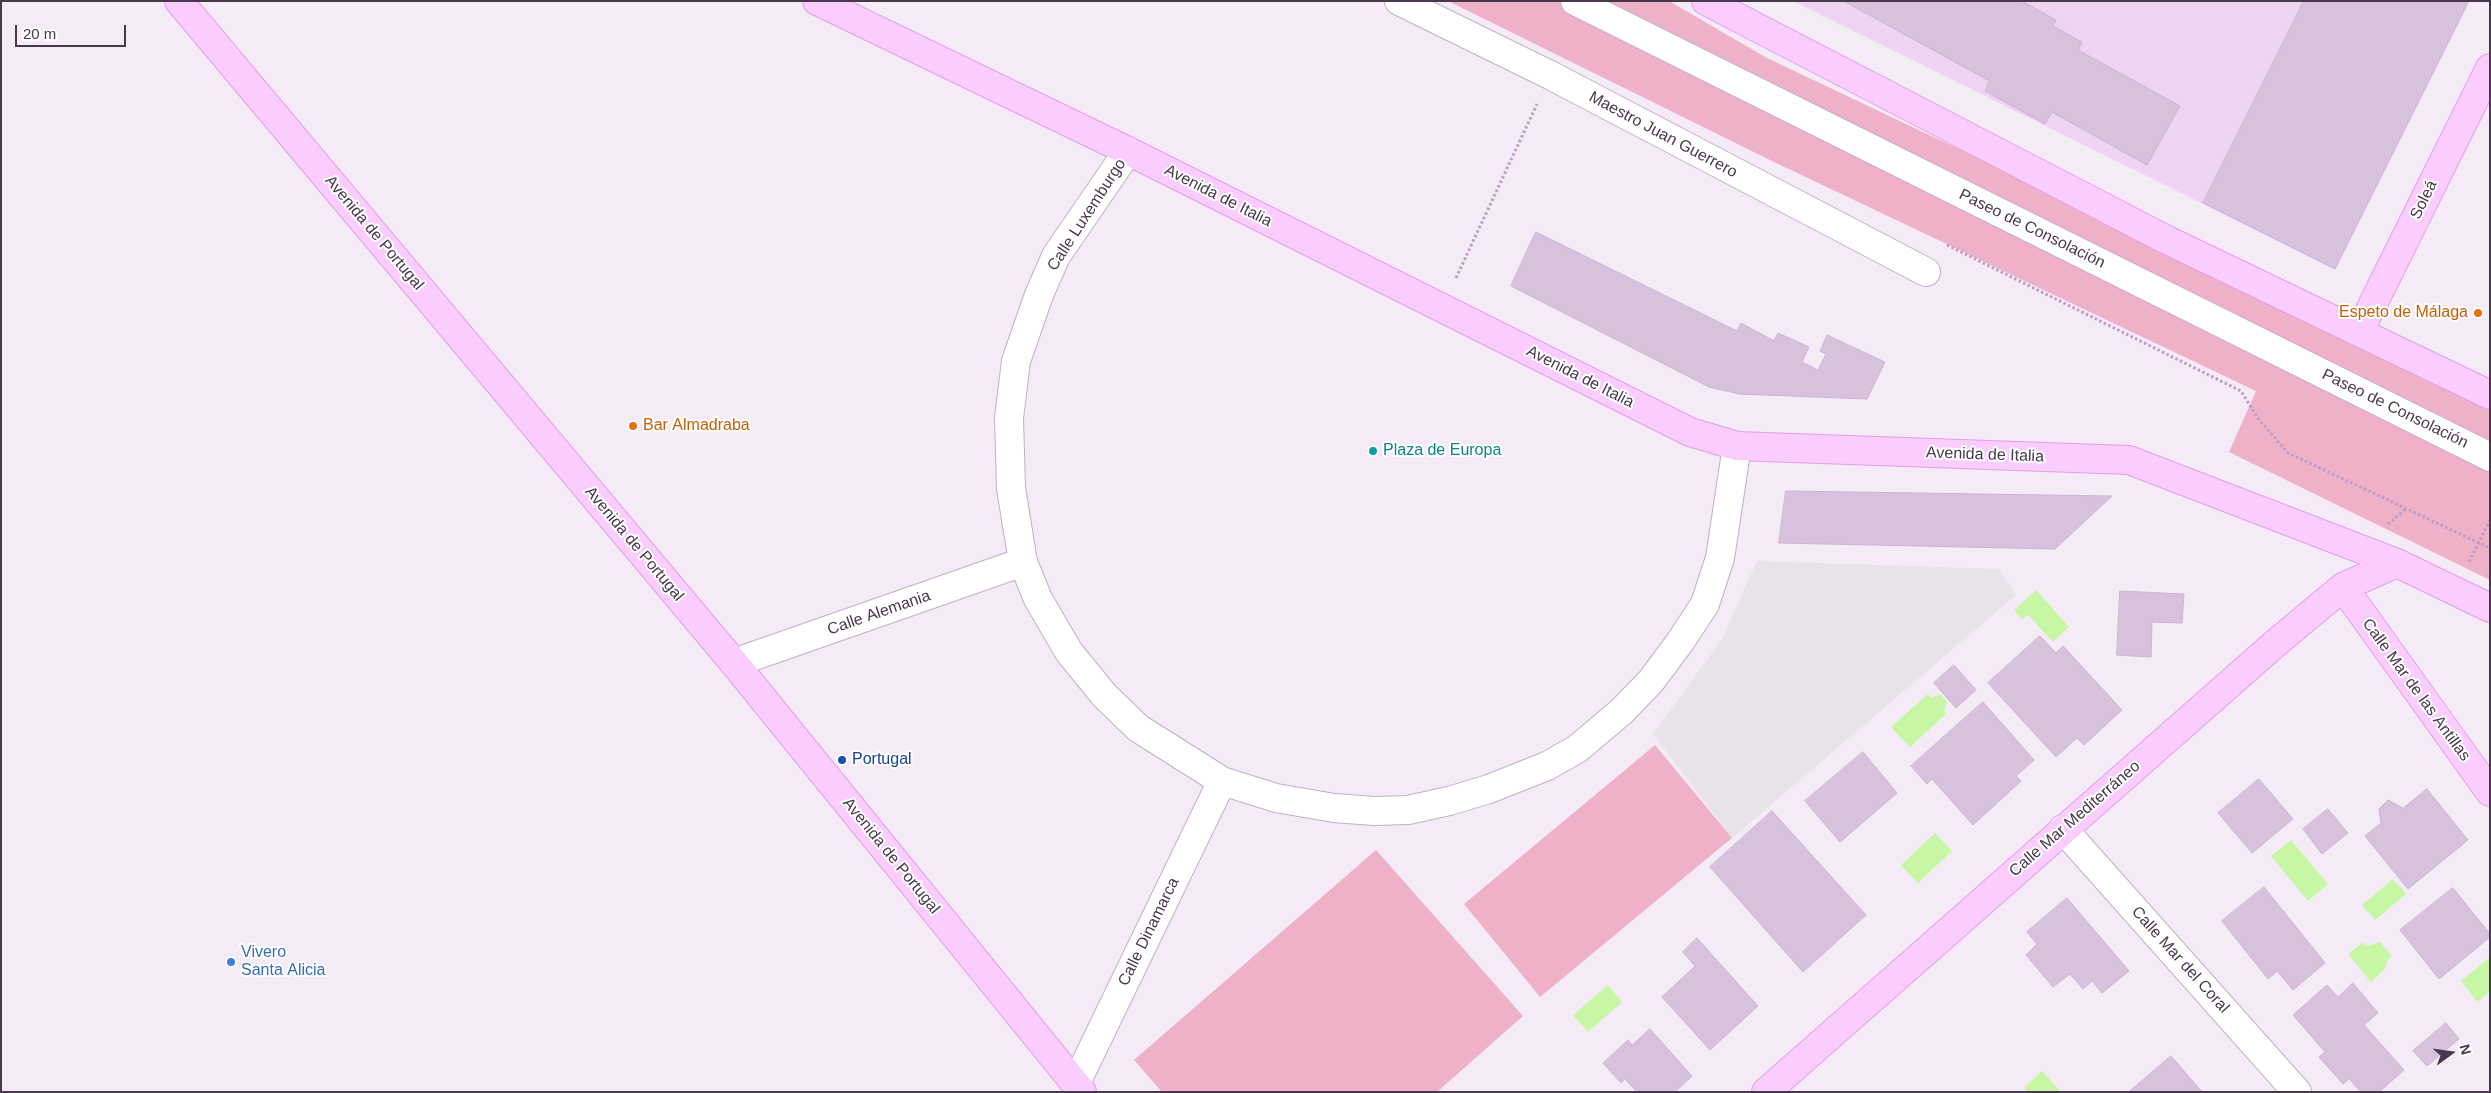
<!DOCTYPE html>
<html>
<head>
<meta charset="utf-8">
<style>
  body { margin:0 }
  #map { position:relative; width:2491px; height:1093px; overflow:hidden; background:#f5ebf7; font-family:Helvetica,sans-serif }
  canvas { display:block }
  .frame { position:absolute; inset:0; border:2px solid #47384c; pointer-events:none }
  .north { position:absolute; left:2426px; top:1028px; width:50px; height:50px; -webkit-text-stroke:4px #fff; paint-order:stroke; rotate:76deg; font-size:14px; font-weight:700; line-height:20px; text-align:center; color:#47384c }
  .north::after { content:''; display:block; margin:auto; width:18px; height:22px; background:#47384c; clip-path:polygon(50% 0,100% 100%,50% 72%,0 100%) }
  .scale { position:absolute; left:15px; top:25px; width:111px; height:22px; box-sizing:border-box; border:2px solid #47384c; border-top:0; padding-left:6px; font-size:15px; line-height:18px; white-space:nowrap; color:#47384c; -webkit-text-stroke:4px #fff; paint-order:stroke }
</style>
</head>
<body>
<div id="map">
<canvas width="2491" height="1093"></canvas>
<div class="frame"></div>
<div class="north">N</div>
<div class="scale">20 m</div>
</div>
<script>
const c = document.querySelector('canvas').getContext('2d');
c.lineJoin = 'round';
function paint(path, color) { c.fillStyle = color; c.fill(path, 'evenodd'); }
function strokePath(path, color, width, dash) { c.strokeStyle = color; c.lineWidth = width; c.lineCap = dash ? 'butt' : 'round'; c.setLineDash(dash || []); c.stroke(path); }
function label(font, color, halo, rows, align = 'center') {
  c.font = font + ' Helvetica,sans-serif'; c.lineWidth = 4; c.setLineDash([]); c.textBaseline = 'middle'; c.strokeStyle = halo; c.fillStyle = color; for (const [text, x, y, turn = 0] of rows) {
    c.save(); c.translate(x, y); c.rotate((+turn || 0) * Math.PI / 180); c.textAlign = isNaN(turn) ? turn : align; if (halo) c.strokeText(text, 0, 0); c.fillText(text, 0, 0); c.restore();
  }
}
paint(new Path2D(`
  M1793 1H2469L2335 269Z`), '#edd4f1');
paint(new Path2D(`
  M1448 1H1669L1767 58 2490 401V580L2229 452 2256 391 1772 161Z
  M1655 745 1732 838 1540 997 1464 904Z
  M1376 850 1523 1016 1437 1092H1162L1134 1060Z`), '#eeb1c8');
paint(new Path2D(`
  M1757 561 1999 569 2016 595 1732 838 1653 734 1722 639Z`), '#e7e3e8');
paint(new Path2D(`
  M2036 590 2069 627 2053 642 2028 615 2022 619 2014 610Z
  M1928 694 1932 698 1940 694 1947 702 1944 710 1946 714 1910 747 1891 727Z
  M1935 833 1952 851 1918 883 1901 865Z
  M2291 840 2328 884 2308 901 2271 856Z
  M2393 879 2406 894 2375 920 2362 905Z
  M2363 942 2366 946 2380 942 2392 956 2388 959 2384 970 2371 982 2348 954Z
  M2490 957V992L2477 1002 2461 981Z
  M1608 985 1622 1002 1588 1032 1573 1015Z
  M2042 1071 2061 1092H2028L2024 1088Z`), '#c7f7a4');
const building = new Path2D(`
  M1844 1H2022L2056 20 2053 26 2082 42 2078 50 2180 106 2147 165 2052 112 2045 124 1985 91 1989 81Z
  M2304 1H2469L2335 269 2203 203Z
  M1536 232 1737 331 1741 323 1774 341 1778 333 1809 347 1802 362 1818 370 1826 354 1820 351 1827 335 1885 362 1867 399 1739 394 1709 387 1511 286Z
  M1786 491 2112 496 2055 549 1779 543Z
  M2120 591 2184 594 2182 623 2152 622 2151 657 2117 655Z
  M2040 636 2056 653 2063 646 2122 710 2084 745 2077 738 2056 757 1988 683Z
  M1954 665 1976 690 1956 708 1934 683Z
  M1983 702 2034 760 2016 776 2021 781 1973 825 1932 779 1927 784 1911 766Z
  M1863 752 1897 793 1840 842 1805 801Z
  M2259 779 2293 819 2252 853 2218 813Z
  M2427 789 2468 840 2408 889 2365 836 2381 823 2379 809 2388 800 2403 808Z
  M2328 809 2348 833 2322 854 2303 829Z
  M1772 811 1866 915 1803 972 1710 867Z
  M2264 887 2325 963 2293 990 2277 971 2268 979 2222 921Z
  M2453 888 2490 934V937L2439 979 2400 930Z
  M2067 898 2129 971 2102 993 2092 981 2083 989 2070 974 2053 987 2026 955 2037 944 2027 932Z
  M1697 938 1758 1006 1710 1050 1662 997 1695 966 1683 952Z
  M2353 983 2378 1013 2364 1025 2404 1070 2379 1092H2361L2349 1079 2343 1084 2319 1057 2325 1052 2293 1015 2327 985 2338 997Z
  M2446 1023 2459 1039 2427 1066 2413 1051Z
  M1650 1029 1692 1076 1675 1092H1637L1625 1079 1621 1083 1603 1063 1628 1040 1632 1045Z
  M2171 1056 2202 1092H2129Z`);
paint(building, '#d7c2dc');
strokePath(building, '#cdb2d5', 1);
const street = new Path2D(`
  M1399 1 1550 75 1926 272
  M1575 1 2490 457
  M1128 151 1056 256 1039 295 1016 361 1009 418 1011 488 1023 562 1038 599 1069 652 1104 695 1138 728 1222 781 1276 798 1334 808 1374 811 1408 810 1449 801 1489 789 1547 766 1577 749 1621 712 1651 681 1680 642 1705 604 1720 558 1737 446
  M734 663 1023 562
  M2063 829 2297 1092
  M1076 1083 1222 781`);
const secondary = new Path2D(`
  M179 1 734 663 1082 1092
  M817 1 1128 151 1690 432 1737 446 2129 460 2397 563 2490 608
  M1706 1 2167 240 2490 395
  M2359 332 2490 68
  M2343 587 2490 792
  M1766 1092 2277 642 2343 587 2397 563`);
strokePath(street, '#c2afc6', 30);
strokePath(secondary, '#dfa0e6', 30);
strokePath(new Path2D(`
  M1947 245 2241 391 2259 420 2288 453 2490 548
  M1456 278 1537 104
  M2388 524 2406 509
  M2469 562 2490 520`), '#be9cc6', 3, [2.5, 2.5]);
strokePath(street, '#fff', 28);
strokePath(secondary, '#fbcdff', 28);
for (const [x, y, r, color] of [
  [2478,313,5,"#e8710a"],
  [633,426,5,"#e8710a"],
  [1373,451,5,"#0f9aa8"],
  [842,760,5,"#1a4fb4"],
  [231,962,5,"#3f7fe0"]
]) { const dot = new Path2D(); dot.arc(x, y, r, 0, 2 * Math.PI); c.fillStyle = color; c.fill(dot); strokePath(dot, '#fff', 2); }
label('16px', '#47384c', '#fff', [
  ["Maestro Juan Guerrero",1663,135,28],
  ["Avenida de Italia",1218,196,27],
  ["Soleá",2424,200,-64],
  ["Calle Luxemburgo",1087,215,-57],
  ["Paseo de Consolación",2032,229,26],
  ["Avenida de Portugal",374,233,50],
  ["Avenida de Italia",1580,377,27],
  ["Paseo de Consolación",2395,409,26],
  ["Avenida de Italia",1985,455,2],
  ["Avenida de Portugal",634,544,50],
  ["Calle Alemania",879,613,-19],
  ["Calle Mar de las Antillas",2416,690,54],
  ["Calle Mar Mediterráneo",2075,819,-41],
  ["Avenida de Portugal",891,856,51],
  ["Calle Dinamarca",1149,932,-64],
  ["Calle Mar del Coral",2180,960,48]
]);
label('16px', '#c56008', '#fff', [
  ["Espeto de Málaga",2468,313],
  ["Bar Almadraba",643,426,"left"]
], 'right');
label('16px', '#0d838f', '#fff', [
  ["Plaza de Europa",1383,451]
], 'left');
label('16px', '#164399', '#fff', [
  ["Portugal",852,760]
], 'left');
label('16px', '#366cbe', '#fff', [
  ["Vivero",241,953],
  ["Santa Alicia",241,971]
], 'left');
</script>
</body>
</html>
